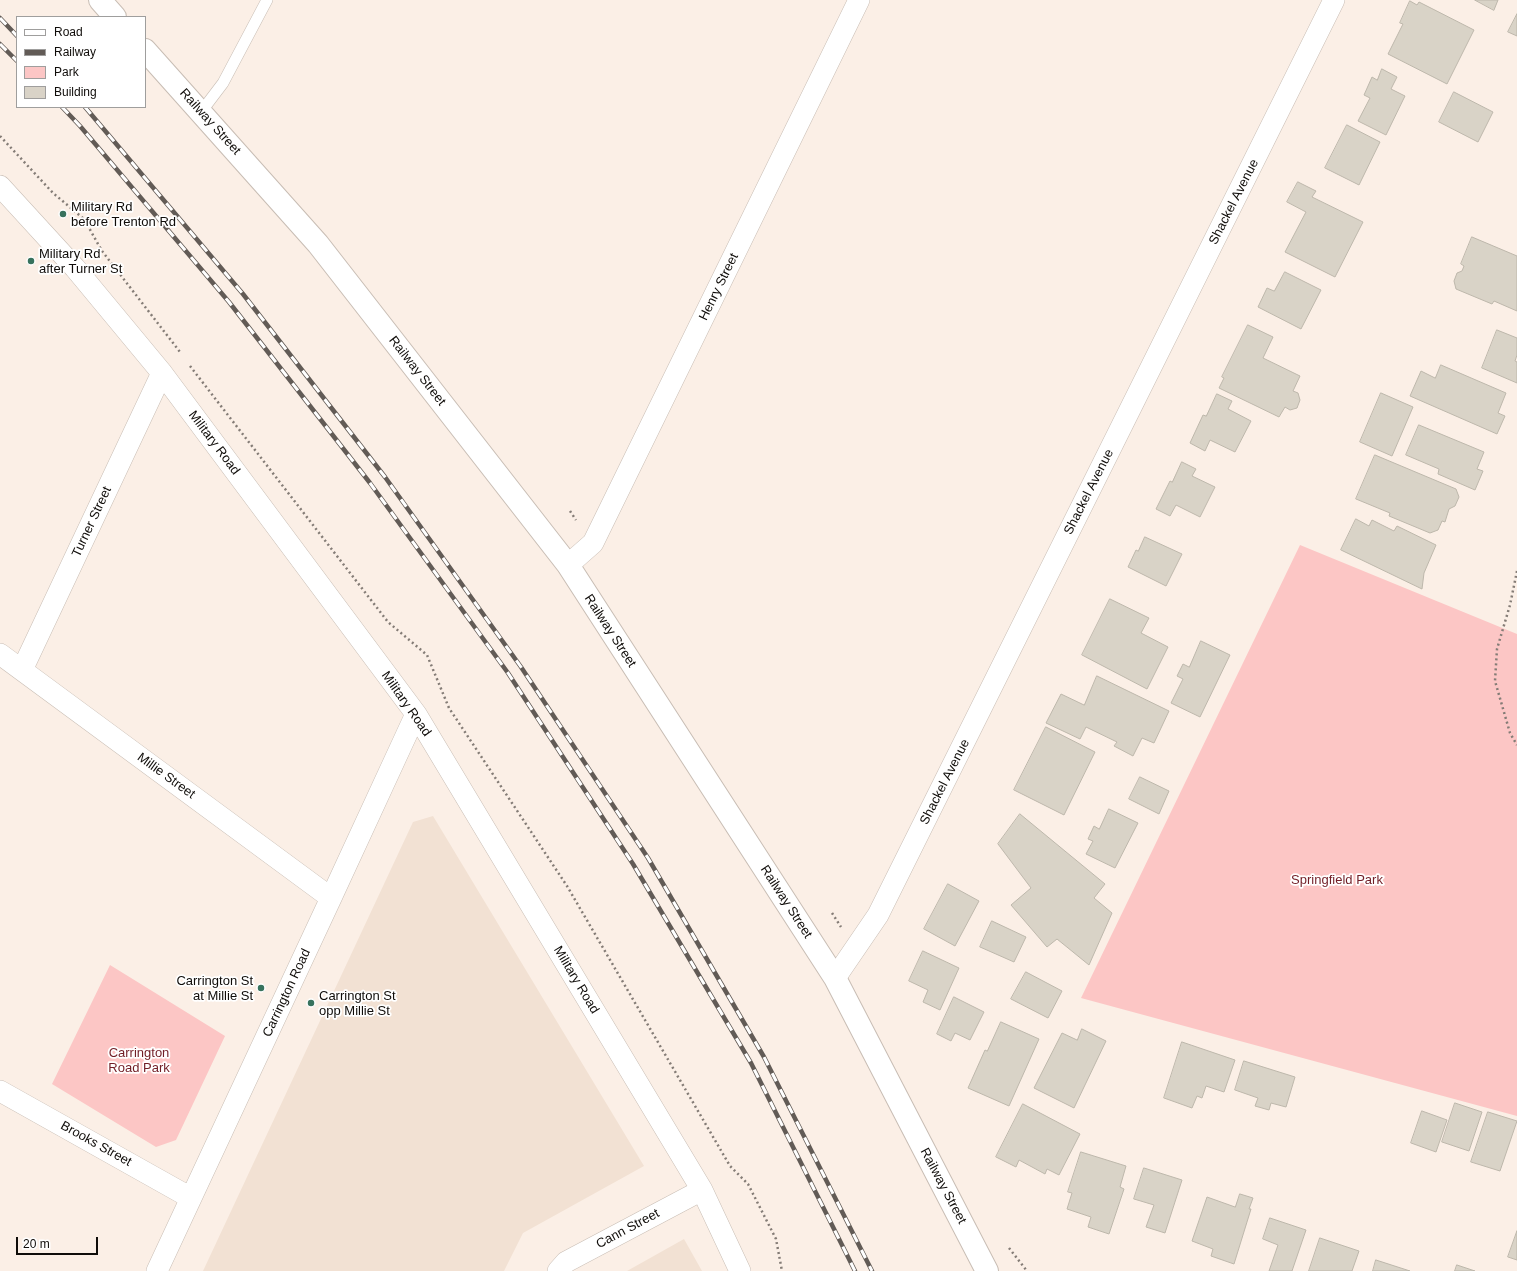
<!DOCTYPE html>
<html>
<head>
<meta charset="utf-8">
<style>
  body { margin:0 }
  #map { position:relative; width:1517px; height:1271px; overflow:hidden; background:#fbefe6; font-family:Helvetica,sans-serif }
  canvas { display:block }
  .legend { position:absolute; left:16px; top:16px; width:130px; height:92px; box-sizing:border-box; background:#fff; border:1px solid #9f9e9d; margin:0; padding:5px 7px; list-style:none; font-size:12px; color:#0f0c09 }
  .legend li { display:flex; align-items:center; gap:8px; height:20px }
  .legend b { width:20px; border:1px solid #9f9e9d }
  .scale { position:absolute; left:16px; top:1237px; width:82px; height:18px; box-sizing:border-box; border:2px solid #0f0c09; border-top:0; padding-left:5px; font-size:12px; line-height:14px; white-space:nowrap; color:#0f0c09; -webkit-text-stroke:3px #fff; paint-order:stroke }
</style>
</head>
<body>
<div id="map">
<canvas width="1517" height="1271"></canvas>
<ul class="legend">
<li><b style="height:5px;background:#fff"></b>Road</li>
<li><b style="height:5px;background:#625b56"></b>Railway</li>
<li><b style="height:11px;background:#fcc6c5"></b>Park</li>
<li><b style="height:11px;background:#d9d3c7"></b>Building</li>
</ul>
<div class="scale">20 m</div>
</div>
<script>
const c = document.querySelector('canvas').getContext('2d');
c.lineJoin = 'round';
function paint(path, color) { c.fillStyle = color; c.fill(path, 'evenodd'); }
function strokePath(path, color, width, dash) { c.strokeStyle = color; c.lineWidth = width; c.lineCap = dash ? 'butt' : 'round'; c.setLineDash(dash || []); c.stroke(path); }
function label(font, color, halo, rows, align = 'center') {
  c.font = font + ' Helvetica,sans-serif'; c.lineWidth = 3.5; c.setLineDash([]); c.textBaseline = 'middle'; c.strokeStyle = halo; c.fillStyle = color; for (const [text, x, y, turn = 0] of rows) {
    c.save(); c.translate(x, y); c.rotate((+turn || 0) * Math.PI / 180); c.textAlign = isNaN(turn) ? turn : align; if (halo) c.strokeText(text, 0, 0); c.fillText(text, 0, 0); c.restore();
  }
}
paint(new Path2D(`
  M433 816 644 1166 523 1233 504 1271H203L413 822Z
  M684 1239 702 1271H627Z`), '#f2e1d3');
paint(new Path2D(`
  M1300 545 1517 634V1116L1081 998Z
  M110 965 225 1036 176 1140 156 1147 52 1084Z`), '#fcc6c5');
const building = new Path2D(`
  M1475 0H1498L1494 10Z
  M1410 1 1417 5 1419 2 1474 30 1447 84 1388 54 1403 24 1400 23Z
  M1517 14V36L1508 32Z
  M1382 69 1397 77 1391 89 1405 96 1386 135 1358 121 1370 98 1364 95 1372 77 1377 80Z
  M1454 92 1493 112 1478 142 1439 122Z
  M1347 125 1380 142 1359 185 1325 168Z
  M1298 182 1316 191 1312 197 1363 222 1335 277 1285 252 1306 212 1287 202Z
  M1472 237 1517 256V311L1494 301 1492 304 1456 289 1454 281 1457 273 1462 271 1464 266 1461 264Z
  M1285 272 1321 290 1301 329 1258 307 1267 288 1274 291Z
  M1248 325 1273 337 1263 358 1300 376 1293 391 1298 393 1300 400 1297 408 1290 410 1285 407 1279 417 1219 388 1224 378 1222 377Z
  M1497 330 1517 338V355L1515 361 1517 362V383L1482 368Z
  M1441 365 1506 393 1498 413 1505 416 1497 434 1410 396 1421 371 1435 378Z
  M1381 393 1413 407 1392 456 1360 442Z
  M1217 394 1232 401 1228 409 1251 421 1235 452 1210 440 1205 451 1190 443 1203 415 1206 416Z
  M1419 425 1484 452 1477 469 1483 471 1475 490 1438 474 1439 469 1406 455Z
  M1375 455 1456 489 1459 497 1455 506 1449 509 1445 522 1442 521 1438 530 1430 533 1389 516 1390 513 1356 499Z
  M1182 462 1196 469 1192 476 1215 487 1200 517 1176 505 1170 516 1156 509 1170 481 1172 482Z
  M1356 519 1369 526 1372 520 1394 531 1397 526 1436 545 1424 573 1422 589 1341 550Z
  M1145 537 1182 554 1166 586 1128 567 1136 550 1138 551Z
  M1110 599 1149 618 1141 633 1168 647 1147 689 1082 655Z
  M1201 641 1230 655 1200 717 1171 703 1183 679 1177 676 1183 664 1189 667Z
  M1097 676 1169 711 1154 743 1142 738 1133 756 1114 746 1117 742 1086 727 1080 739 1046 723 1061 694 1084 705Z
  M1046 727 1095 752 1064 815 1014 790Z
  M1140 777 1169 791 1159 814 1129 799Z
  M1109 809 1138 823 1115 868 1086 854 1093 841 1088 839 1094 826 1099 829Z
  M1020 814 1105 884 1094 898 1112 913 1089 965 1057 939 1047 947 1011 905 1031 888 998 844Z
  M948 884 979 901 955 946 924 929Z
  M992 921 1026 937 1014 962 980 947Z
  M923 951 959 968 940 1010 923 1002 928 990 909 981Z
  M1026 972 1062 991 1048 1018 1011 999Z
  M954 997 984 1012 970 1040 955 1033 951 1041 937 1034Z
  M1001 1022 1039 1039 1009 1106 968 1088 985 1050 987 1051Z
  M1082 1029 1106 1041 1074 1108 1034 1088 1062 1033 1077 1040Z
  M1182 1042 1235 1060 1224 1092 1206 1086 1202 1098 1197 1096 1192 1108 1164 1098Z
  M1244 1061 1295 1077 1286 1107 1271 1103 1269 1110 1255 1106 1258 1098 1235 1090Z
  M1455 1103 1482 1112 1469 1151 1442 1142Z
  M1023 1104 1080 1134 1059 1175 1047 1169 1045 1174 1019 1160 1016 1167 996 1157Z
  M1422 1111 1447 1120 1436 1152 1411 1143Z
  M1488 1112 1517 1121 1500 1171 1471 1162Z
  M1081 1152 1126 1166 1120 1187 1124 1189 1109 1234 1088 1227 1091 1217 1067 1209 1072 1193 1068 1192Z
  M1144 1168 1182 1180 1165 1233 1146 1227 1154 1205 1134 1199Z
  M1240 1194 1253 1198 1249 1209H1251L1234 1264 1211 1256 1213 1249 1192 1241 1207 1197 1235 1207Z
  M1270 1218 1306 1230 1292 1271H1269L1278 1245 1263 1239Z
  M1517 1231V1260L1508 1257Z
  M1320 1238 1359 1251 1352 1271H1309Z
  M1376 1260 1410 1271H1373Z
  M1457 1265 1475 1271H1455Z`);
paint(building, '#d9d3c7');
strokePath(building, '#bdb7ab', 1);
const lane = new Path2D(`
  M201 112 223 83 267 0`);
const street = new Path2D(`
  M0 186 75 268 162 373 416 714 702 1190 740 1271
  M568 565 593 543 859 0
  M0 654 331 898
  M22 670 162 373
  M835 978 878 915 1334 0
  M0 1091 191 1198
  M157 1271 331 898 416 714
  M558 1271 566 1262 702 1190`);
const secondary = new Path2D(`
  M100 0 115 17
  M145 50 318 244 568 565 835 978 987 1271`);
strokePath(lane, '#c8bdb4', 12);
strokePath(street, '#c8bdb4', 22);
strokePath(secondary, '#c8bdb4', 24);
strokePath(new Path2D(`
  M0 136 53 193 84 219 102 251 180 352
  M190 366 388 622 427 655 449 708 567 886 730 1166 748 1184 776 1239 782 1271
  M570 511 576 520
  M1517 571 1510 605 1497 649 1495 681 1510 733 1517 745
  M832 913 841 927
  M1009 1248 1027 1271`), '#847c76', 2.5, [2, 3]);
strokePath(lane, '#fff', 11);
strokePath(street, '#fff', 21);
strokePath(secondary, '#fff', 22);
const rail = new Path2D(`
  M0 18 17 36
  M0 44 17 61
  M62 107 80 126 229 302 370 483 508 673 633 864 751 1063 855 1271
  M85 107 243 294 385 477 521 667 648 858 764 1057 872 1271`);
strokePath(rail, '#625b56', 4.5);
strokePath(rail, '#fff', 3, [9]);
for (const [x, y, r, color] of [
  [63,214,4,"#37725d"],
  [31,261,4,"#37725d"],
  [261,988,4,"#37725d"],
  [311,1003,4,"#37725d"]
]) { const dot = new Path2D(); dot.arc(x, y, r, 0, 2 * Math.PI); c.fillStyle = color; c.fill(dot); strokePath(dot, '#fff', 1.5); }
label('13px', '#0f0c09', '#fff', [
  ["Railway Street",210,122,48],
  ["Shackel Avenue",1234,202,-63],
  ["Henry Street",719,287,-64],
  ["Railway Street",417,371,52],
  ["Military Road",214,443,53],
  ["Shackel Avenue",1089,492,-63],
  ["Turner Street",92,522,-65],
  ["Railway Street",610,631,57],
  ["Military Road",406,704,55],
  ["Millie Street",166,776,36],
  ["Shackel Avenue",945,782,-63],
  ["Railway Street",786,902,57],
  ["Military Road",576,980,59],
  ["Carrington Road",287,993,-65],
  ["Brooks Street",96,1144,29],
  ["Railway Street",943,1186,62],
  ["Cann Street",628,1229,-28]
]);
label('13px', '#0f0c09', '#fff', [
  ["Military Rd",71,207],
  ["before Trenton Rd",71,222],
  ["Military Rd",39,254],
  ["after Turner St",39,269],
  ["Carrington St",253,981,"right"],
  ["at Millie St",253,996,"right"],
  ["Carrington St",319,996],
  ["opp Millie St",319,1011]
], 'left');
label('13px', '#711e26', '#fff', [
  ["Springfield Park",1337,880],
  ["Carrington",139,1053],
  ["Road Park",139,1068]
]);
</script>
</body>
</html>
